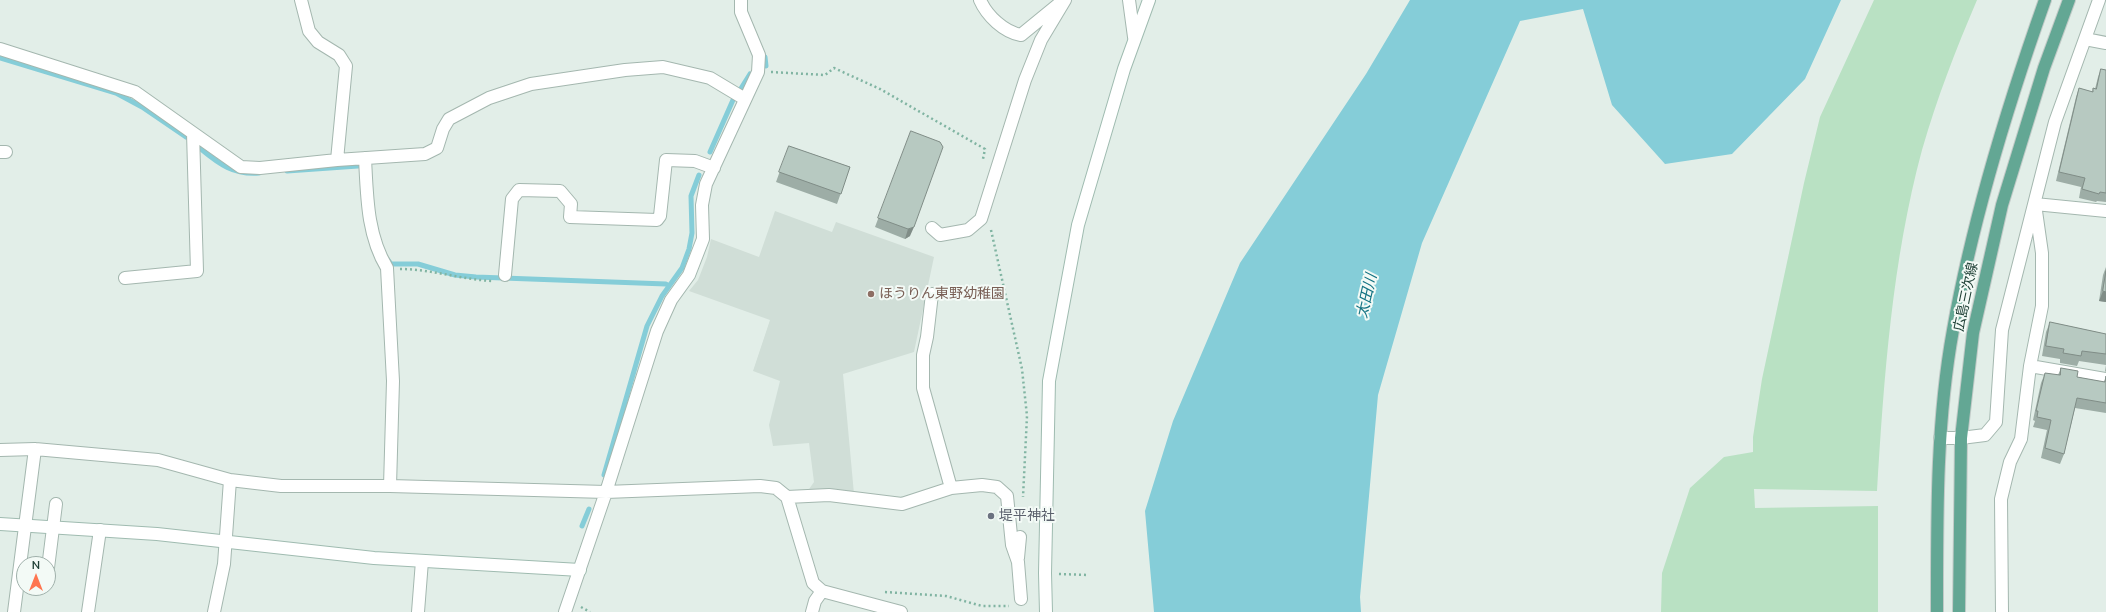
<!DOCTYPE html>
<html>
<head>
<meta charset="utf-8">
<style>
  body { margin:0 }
  #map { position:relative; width:2106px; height:612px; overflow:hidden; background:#e2eee8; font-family:Mulish,sans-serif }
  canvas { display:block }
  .north { position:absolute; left:16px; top:556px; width:40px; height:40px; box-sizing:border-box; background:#f3faf6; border:1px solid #9fb0aa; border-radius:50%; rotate:0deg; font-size:11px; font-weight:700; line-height:16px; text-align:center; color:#204137 }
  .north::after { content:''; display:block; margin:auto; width:14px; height:18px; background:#fe7550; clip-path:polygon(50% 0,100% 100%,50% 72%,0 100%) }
</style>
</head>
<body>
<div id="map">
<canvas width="2106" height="612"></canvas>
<div class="north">N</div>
</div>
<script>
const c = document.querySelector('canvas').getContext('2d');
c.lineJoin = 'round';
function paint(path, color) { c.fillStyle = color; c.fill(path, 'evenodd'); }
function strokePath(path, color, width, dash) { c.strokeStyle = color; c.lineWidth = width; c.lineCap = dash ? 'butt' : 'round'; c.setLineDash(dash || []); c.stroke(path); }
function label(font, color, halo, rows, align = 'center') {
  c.font = font + ' Mulish,"Noto Sans JP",sans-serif'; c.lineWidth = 4; c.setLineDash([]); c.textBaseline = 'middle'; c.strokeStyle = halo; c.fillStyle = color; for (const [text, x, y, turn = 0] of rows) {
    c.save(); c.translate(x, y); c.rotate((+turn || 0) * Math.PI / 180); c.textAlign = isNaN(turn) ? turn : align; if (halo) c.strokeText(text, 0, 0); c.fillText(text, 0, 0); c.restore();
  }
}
paint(new Path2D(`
  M775 211 832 232 836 222 934 257 914 352 843 374 854 494 807 492 814 482 809 443 773 446 769 425 780 381 753 371 770 320 689 291 698 280 707 257 711 239 759 257Z`), '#d0ded7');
paint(new Path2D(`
  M1874 0H1977C1956 49 1937 98 1922 150 1892 261 1884 377 1877 491L1754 489 1755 508 1878 506V612H1661L1662 573 1690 488 1724 457 1753 452V437L1762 379 1804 183 1820 117Z`), '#b9e1c3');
paint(new Path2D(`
  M1410 0H1841L1805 79 1732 154 1665 164 1612 105 1583 9 1520 21 1422 243 1378 395 1360 597 1361 612H1154L1145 511 1173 421 1240 263 1366 74Z`), '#85cdd8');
strokePath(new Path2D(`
  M765 57 766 66
  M0 58 116 93 142 107 186 137
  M740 90 750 74
  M201 149C219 164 234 175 259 173
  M710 152 733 100
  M287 171 358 166
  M388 260 391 264H418L455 275 476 277 666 284 669 286
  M604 475 647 326 662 296 682 268 689 249 692 233 691 196 699 175
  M582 526 589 509`), '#85cdd8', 5);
const street = new Path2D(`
  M301 0 309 31 318 42 339 55 346 66 337 160
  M980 0C987 16 1004 32 1021 35L1060 3
  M1129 0 1134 37
  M2085 39 2106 43
  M0 49 135 92 241 167 260 168 337 160 425 154 437 148 443 129 449 119 489 98 531 84 625 70 663 67 710 78 745 99
  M0 152H6
  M365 158C367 196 367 235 387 268L393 381 390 486
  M932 228 940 235 968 230 981 219 1025 80 1041 40 1065 0
  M505 275 512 199 519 190 560 191 571 204 570 217 657 220 660 216 666 160 695 161 714 168
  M125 278 197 271 193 133
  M2030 366 2106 379
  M1940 438H1961L1985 435 1996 422 2002 330 2055 122 2099 0
  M0 450 35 449 158 460 230 480 281 486H390L606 492 760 486 776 488 787 497 813 583 822 591 901 612
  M951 488 982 485 997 487 1007 496 1012 545 1018 562 1021 599
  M787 497 829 495 902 504 951 488 923 388V355L927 337 932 294
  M1018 558 1020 537
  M48 568 56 504
  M14 612 35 449
  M88 612 100 530
  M214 612 224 564 230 480
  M418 612 422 561
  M565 612 606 492 657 331 671 300 689 275 703 239 702 205 706 184 758 72 759 55 741 12V0
  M812 612 815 601 822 591
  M2002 612 2001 499 2010 462 2021 439 2030 366 2042 306V253L2035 204 2106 211`);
const secondary = new Path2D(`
  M0 524 157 534 374 558 580 570
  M1046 612 1045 573 1049 381 1078 225 1124 69 1149 0`);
const primary = new Path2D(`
  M1937 612C1937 518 1936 423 1953 330 1973 217 2007 107 2045 0
  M1959 612 1961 438 1973 333 2002 205 2044 68 2069 0`);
strokePath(street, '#a4b7af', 14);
strokePath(secondary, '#9fbbb0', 14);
strokePath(primary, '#c1cac7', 14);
strokePath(new Path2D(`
  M771 72 825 75 834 68 880 89 985 149 983 159
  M991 230 1022 369 1027 416 1023 497
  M400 269C432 269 462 280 494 281
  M1059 574 1088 575
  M885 592 946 596 982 606H1009
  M581 607 590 612`), '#80b4a2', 2.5, [2, 3]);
strokePath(street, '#fff', 12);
strokePath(secondary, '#fff', 12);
strokePath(primary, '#63a794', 12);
paint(new Path2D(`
  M2101 69 2106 70V202L2097 201 2096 202 2079 198 2081 187 2056 181 2076 97 2079 88 2092 92 2093 88 2095 89 2098 77Z
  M911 131 910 236 905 239 875 227Z
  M789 146 850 167 837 204 776 182Z
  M2106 267V302L2099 301 2103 275Z
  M2050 322 2106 334V372L2105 371 2106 365 2079 361 2077 366 2060 363V359L2042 356 2046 332Z
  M2061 368 2077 377 2104 382 2106 376V413L2075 408 2064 454 2060 464 2041 458 2047 430 2033 427 2035 421 2033 420 2041 383 2045 373 2058 375Z`), '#9dada6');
paint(new Path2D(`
  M914 227 910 236 905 239 908 229Z
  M2103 291 2106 292V302L2099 301Z`), '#808d87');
const building = new Path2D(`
  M2101 69 2106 70V193L2100 192 2099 194 2082 189 2085 178 2059 172 2079 88 2093 92V88L2096 89Z
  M911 131 940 142 943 147 914 227 908 229 878 218Z
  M789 146 850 167 841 194 779 172Z
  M2106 271V292L2103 291Z
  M2050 322 2106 334V354L2082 351 2081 356 2063 353 2064 349 2046 346Z
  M2061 368 2078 371 2077 377 2105 382 2106 376V403L2077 398 2064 454 2045 448 2051 420 2037 417 2038 411H2036L2045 373 2060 375Z`);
paint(building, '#b7c9c1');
strokePath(building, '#808d87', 1);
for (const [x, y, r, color] of [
  [871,294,4,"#8d6e63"],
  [991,516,4,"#6b7280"]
]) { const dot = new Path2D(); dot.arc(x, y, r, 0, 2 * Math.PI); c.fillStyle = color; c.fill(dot); strokePath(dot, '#f3faf6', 1.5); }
label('14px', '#785e54', '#f3faf6', [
  ["ほうりん東野幼稚園",879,294]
], 'left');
label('14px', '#204137', '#f3faf6', [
  ["広島三次線",1966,297,-78]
]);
label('14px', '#5b616d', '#f3faf6', [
  ["堤平神社",999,516]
], 'left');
label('italic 15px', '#147383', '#f3faf6', [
  ["太田川",1367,296,-77]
]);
</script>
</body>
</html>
